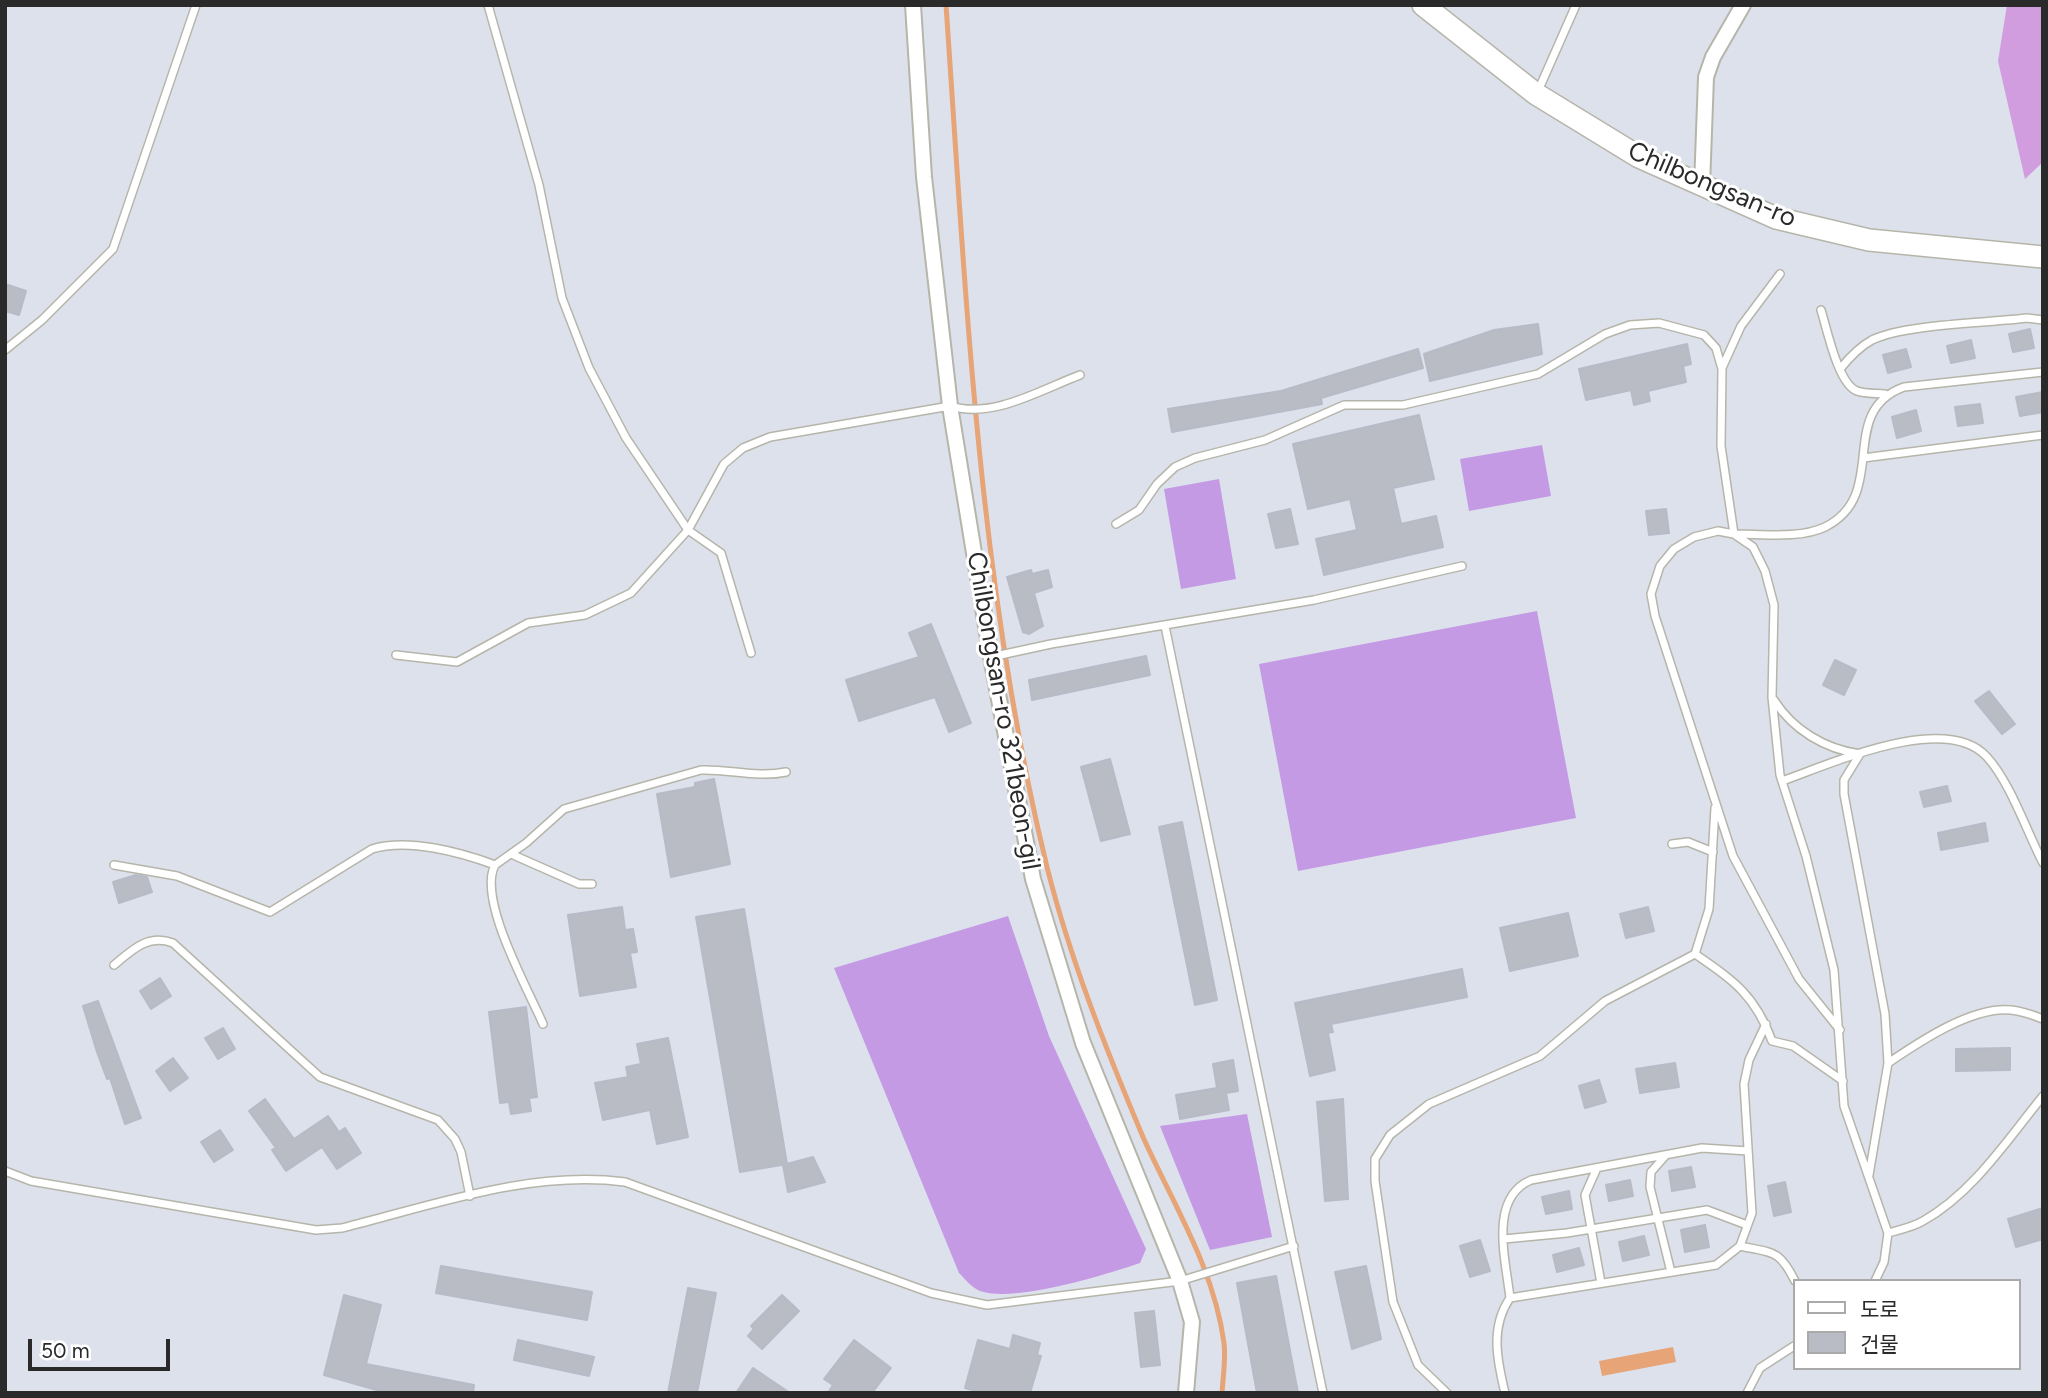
<!DOCTYPE html>
<html>
<head>
<meta charset="utf-8">
<style>
  body { margin:0 }
  #map { position:relative; width:2048px; height:1398px; overflow:hidden; background:#dde1eb; font-family:Figtree,"Noto Sans KR",sans-serif }
  canvas { display:block }
  .frame { position:absolute; inset:0; border:7px solid #2a2a2a; pointer-events:none }
  .legend { position:absolute; left:1793px; top:1279px; width:228px; height:91px; box-sizing:border-box; background:#fff; border:2px solid #aaa; margin:0; padding:9px 12px; list-style:none; font-size:21px; color:#2a2a2a }
  .legend li { display:flex; align-items:center; gap:14px; height:35px }
  .legend b { width:35px; border:2px solid #aaa }
  .scale { position:absolute; left:28px; top:1339px; width:142px; height:32px; box-sizing:border-box; border:4px solid #2a2a2a; border-top:0; padding-left:9px; font-size:21px; line-height:24px; white-space:nowrap; color:#2a2a2a; -webkit-text-stroke:5px #fff; paint-order:stroke }
</style>
</head>
<body>
<div id="map">
<canvas width="2048" height="1398"></canvas>
<div class="frame"></div>
<ul class="legend">
<li><b style="height:9px;background:#fff"></b>도로</li>
<li><b style="height:19px;background:#b9bcc4"></b>건물</li>
</ul>
<div class="scale">50 m</div>
</div>
<script>
const c = document.querySelector('canvas').getContext('2d');
c.lineJoin = 'round';
function paint(path, color) { c.fillStyle = color; c.fill(path, 'evenodd'); }
function strokePath(path, color, width, dash) { c.strokeStyle = color; c.lineWidth = width; c.lineCap = dash ? 'butt' : 'round'; c.setLineDash(dash || []); c.stroke(path); }
function label(font, color, halo, rows, align = 'center') {
  c.font = font + ' Figtree,sans-serif'; c.lineWidth = 6; c.setLineDash([]); c.textBaseline = 'middle'; c.strokeStyle = halo; c.fillStyle = color; for (const [text, x, y, turn = 0] of rows) {
    c.save(); c.translate(x, y); c.rotate((+turn || 0) * Math.PI / 180); c.textAlign = isNaN(turn) ? turn : align; if (halo) c.strokeText(text, 0, 0); c.fillText(text, 0, 0); c.restore();
  }
}
paint(new Path2D(`
  M2007 5H2043V162L2025 179 1998 61Z`), '#d19dde');
paint(new Path2D(`
  M1542 445 1551 496 1469 511 1460 459Z
  M1219 479 1236 579 1181 589 1164 489Z
  M1537 611 1576 818 1298 871 1259 664Z
  M1008 916 1049 1036 1146 1249 1140 1263C1105 1275 1014 1303 980 1291 972 1288 965 1279 959 1273L834 968Z
  M1247 1114 1272 1237 1210 1250 1160 1126Z`), '#c49ae5');
paint(new Path2D(`
  M1673 1347 1676 1362 1602 1376 1599 1361Z`), '#e6a477');
strokePath(new Path2D(`
  M946 5C966 293 978 585 1047 867 1070 959 1106 1049 1143 1137 1173 1204 1214 1268 1224 1343 1226 1359 1223 1377 1222 1393`), '#e6a477', 5);
const building = new Path2D(`
  M5 284 26 291 19 315 5 311Z
  M1538 324 1542 354 1430 381 1424 354 1494 330Z
  M2030 329 2034 348 2013 352 2009 334Z
  M1971 340 1975 358 1951 363 1947 346Z
  M1687 344 1691 364 1683 366 1686 382 1648 391 1650 401 1634 405 1631 390 1586 400 1579 369Z
  M1418 349 1423 368 1321 398 1322 404 1172 432 1168 409 1281 391Z
  M1906 349 1911 367 1888 373 1883 355Z
  M2043 392V412L2020 416 2016 397Z
  M1980 404 1983 423 1958 426 1955 407Z
  M1916 410 1921 431 1897 438 1892 417Z
  M1419 415 1434 479 1393 488 1401 524 1436 516 1443 547 1324 575 1316 539 1357 530 1350 499 1308 509 1293 444Z
  M1290 509 1298 544 1276 548 1268 514Z
  M1666 509 1669 533 1649 535 1646 511Z
  M1031 570 1032 574 1048 570 1052 587 1034 593 1043 626 1029 634 1023 632 1007 577Z
  M931 624 971 723 949 732 935 697 859 721 846 680 919 657 909 633Z
  M1146 656 1150 675 1032 700 1029 680Z
  M1835 660 1856 670 1844 695 1823 685Z
  M1989 691 2015 724 2002 734 1975 701Z
  M1110 759 1130 834 1101 841 1081 767Z
  M714 779 730 864 671 877 657 794 695 787V783Z
  M1947 786 1951 801 1924 807 1920 792Z
  M1182 822 1217 1000 1195 1005 1159 827Z
  M1985 823 1988 841 1941 850 1938 833Z
  M136 875 147 877 152 892 119 903 113 882Z
  M622 907 625 930 633 929 637 952 630 953 636 987 580 996 568 915Z
  M1648 907 1654 931 1626 938 1620 914Z
  M744 909 787 1164 740 1172 696 917Z
  M1568 913 1578 956 1510 971 1500 928Z
  M1462 969 1467 997 1331 1024 1333 1032 1328 1033 1335 1070 1310 1076 1295 1003Z
  M160 978 171 996 151 1009 140 991Z
  M98 1001 141 1118 125 1124 110 1078 107 1079 97 1052 83 1006Z
  M526 1007 537 1097 529 1098 531 1111 511 1114 509 1102 500 1103 489 1012Z
  M223 1028 235 1049 218 1059 205 1038Z
  M668 1038 688 1137 657 1144 650 1110 603 1120 595 1083 628 1077 626 1067 641 1064 637 1044Z
  M2010 1048V1070L1956 1071V1049Z
  M173 1058 188 1078 170 1091 156 1071Z
  M1233 1060 1238 1091 1226 1093 1229 1110 1180 1119 1176 1095 1217 1088 1213 1064Z
  M1675 1063 1679 1087 1640 1093 1636 1069Z
  M1599 1080 1606 1102 1585 1108 1579 1086Z
  M265 1099 294 1139 328 1116 339 1132 345 1128 361 1153 337 1169 322 1147 286 1171 272 1150 276 1148 249 1111Z
  M1343 1099 1348 1199 1325 1201 1317 1102Z
  M220 1130 233 1150 214 1162 201 1142Z
  M813 1157 825 1182 788 1192 783 1165Z
  M1691 1167 1695 1187 1672 1191 1669 1171Z
  M1630 1180 1633 1196 1609 1201 1606 1185Z
  M1785 1182 1791 1212 1774 1216 1768 1186Z
  M1569 1191 1572 1209 1546 1214 1542 1197Z
  M2043 1208V1239L2016 1247 2008 1219Z
  M1705 1225 1709 1247 1685 1252 1681 1230Z
  M1644 1236 1649 1255 1623 1261 1619 1242Z
  M1480 1240 1490 1271 1470 1277 1460 1246Z
  M1579 1248 1584 1265 1557 1272 1553 1255Z
  M441 1266 592 1292 587 1320 436 1293Z
  M1366 1266 1381 1339 1352 1349 1335 1272Z
  M1276 1276 1298 1393H1257L1237 1283Z
  M688 1288 716 1293 697 1393H668Z
  M344 1295 381 1305 366 1364 474 1385 473 1393H387L324 1375Z
  M782 1295 799 1311 762 1349 748 1336 754 1329 751 1326Z
  M1154 1311 1160 1365 1141 1367 1135 1313Z
  M1013 1335 1040 1343 1037 1355 1041 1356 1030 1393H983L965 1388 978 1340 1010 1349Z
  M518 1340 594 1357 589 1376 514 1360Z
  M854 1340 891 1368 872 1393H828L833 1385 824 1379Z
  M753 1368 790 1393H736Z`);
paint(building, '#b9bcc4');
strokePath(building, '#b7bac7', 2);
const lane = new Path2D(`
  M488 5 539 185 562 298 589 368 626 438 688 530 721 553 751 653
  M1538 91 1576 5
  M1821 310C1827 329 1838 384 1857 391 1865 394 1877 393 1885 394
  M5 350 42 320 113 249 196 5
  M1722 368 1741 326 1780 274
  M1840 369C1849 358 1859 347 1872 340 1904 324 1988 323 2027 318L2043 320
  M1863 458 2043 435
  M1116 524 1139 510 1157 484 1175 467 1195 458 1265 440 1344 405H1403L1538 374 1605 334 1630 325 1659 323 1704 335 1716 348 1722 369 1721 446 1734 534C1762 534 1800 539 1825 527 1891 494 1835 412 1904 387L2043 372
  M1165 626 1323 1393
  M396 655 457 662 528 623 585 615 631 593 688 530 724 464 743 448 770 437 950 406C993 419 1040 390 1080 375
  M991 657 1051 644 1314 600 1462 566
  M1774 700C1793 730 1825 749 1860 754L1844 780V794L1885 1014 1888 1063
  M1782 781C1831 764 1946 711 1987 757 2010 782 2027 832 2043 863
  M1672 844 1688 842 1713 852
  M511 854 579 884H592
  M114 865 177 876 270 912 372 849C408 838 460 852 495 865
  M1695 954C1734 981 1755 995 1772 1041L1793 1046 1843 1081
  M114 965C133 949 148 934 173 943L320 1077 438 1120 455 1139 461 1152 470 1196
  M543 1024C528 989 477 899 495 865L526 843 564 809 701 770C730 769 757 778 786 772
  M1840 1030 1799 979 1733 856 1655 616 1651 594 1660 566 1674 549 1694 537 1718 531 1734 534 1753 547 1765 571 1774 605 1772 697 1780 775 1806 856 1834 970 1844 1106 1888 1233 1884 1262 1875 1281
  M1666 1155 1651 1172 1650 1187 1671 1272
  M1597 1168 1585 1195 1601 1283
  M5 1171 31 1181 316 1230 342 1228C434 1205 529 1170 625 1182L931 1293 987 1305 1180 1281 1294 1246
  M1869 1175 1888 1063C1919 1042 1972 1006 2011 1010 2022 1011 2033 1015 2043 1019
  M1888 1233C1899 1230 1913 1227 1923 1221 1973 1193 2008 1139 2043 1096
  M1504 1239 1567 1233 1707 1210 1747 1225
  M1740 1246C1773 1253 1779 1249 1795 1281
  M1510 1298C1506 1261 1488 1198 1531 1180L1702 1148 1748 1151
  M1447 1393 1418 1365 1393 1302 1375 1181V1159L1390 1135 1429 1104 1540 1056 1605 1001 1695 954 1709 909 1715 808
  M1505 1393C1497 1360 1490 1327 1510 1298L1716 1265 1740 1246 1752 1213 1744 1084 1749 1060 1766 1024
  M1747 1393 1760 1368 1794 1346`);
const street = new Path2D(`
  M913 5 924 177 950 406 991 657 1033 879 1083 1043 1180 1281 1192 1322 1186 1393
  M1702 186 1706 77 1713 57 1743 5`);
const secondary = new Path2D(`
  M1423 5 1536 94 1639 157 1776 218 1869 240 2043 257`);
strokePath(lane, '#b6b5aa', 10);
strokePath(street, '#b6b5aa', 18);
strokePath(secondary, '#b6b5aa', 24);
strokePath(lane, '#fff', 7);
strokePath(street, '#fff', 14);
strokePath(secondary, '#fff', 21);
label('26px', '#2a2a2a', '#fff', [
  ["Chilbongsan-ro",1712,185,23],
  ["Chilbongsan-ro 321beon-gil",1003,711,80]
]);
</script>
</body>
</html>
